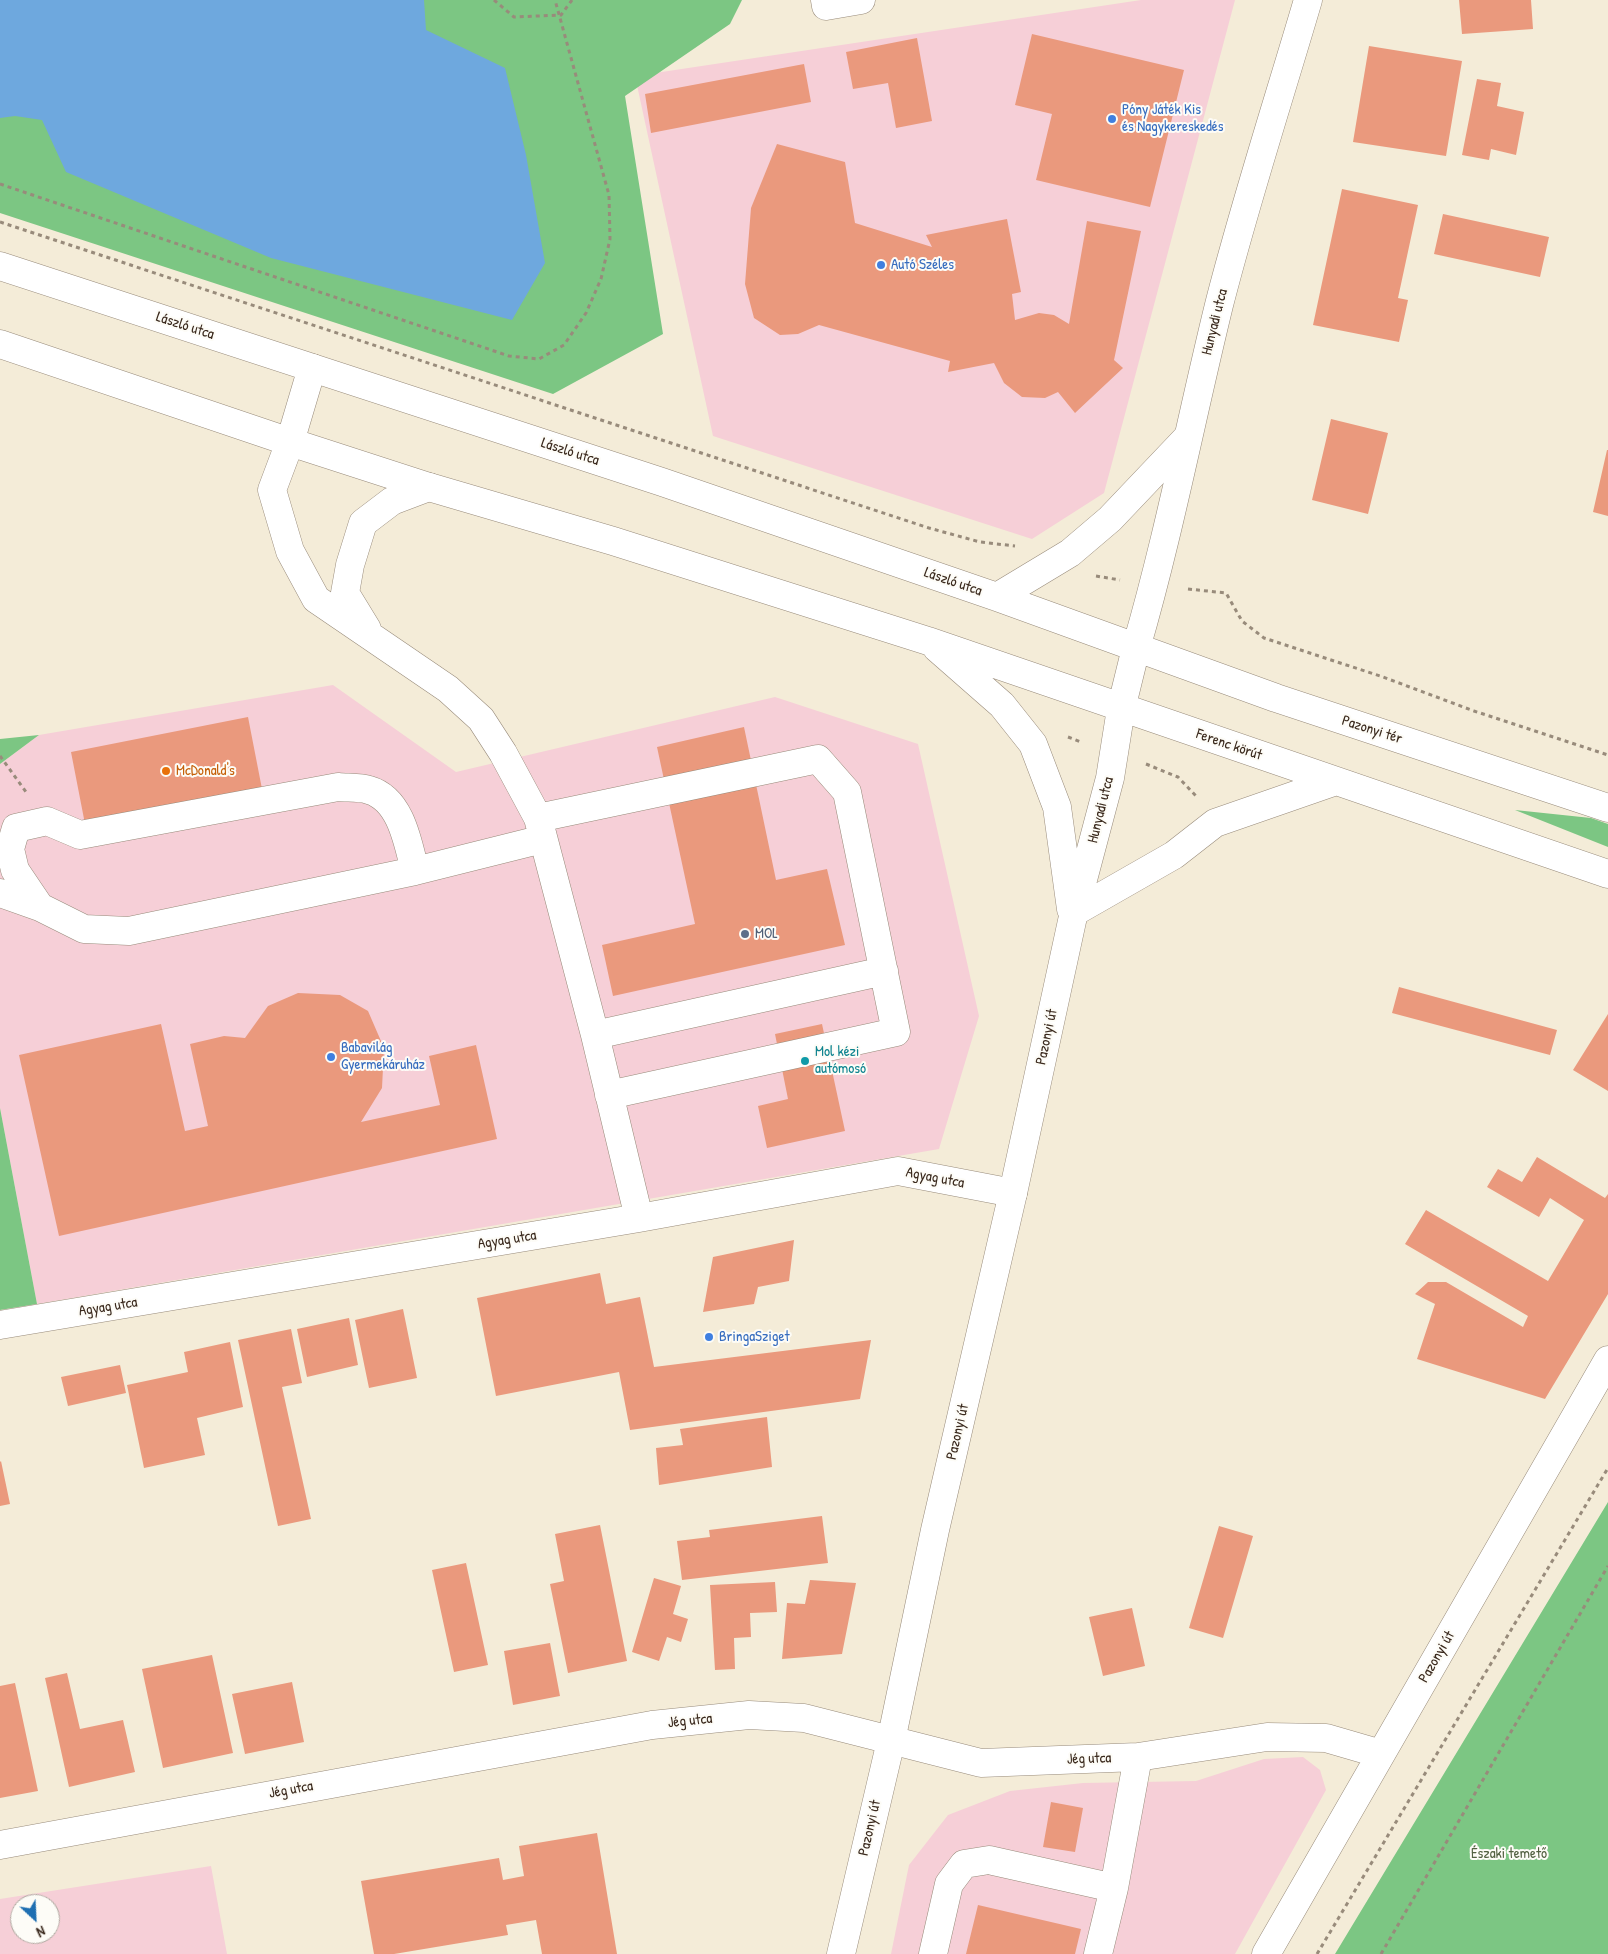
<!DOCTYPE html>
<html>
<head>
<meta charset="utf-8">
<style>
  body { margin:0 }
  #map { position:relative; width:1608px; height:1954px; overflow:hidden; background:#f4ecd8; font-family:"Patrick Hand",sans-serif }
  canvas { display:block }
  .north { position:absolute; left:10px; top:1894px; width:50px; height:50px; box-sizing:border-box; background:#fdfcf7; border:1px solid #afa8a0; border-radius:50%; rotate:155deg; font-size:14px; font-weight:700; line-height:20px; text-align:center; color:#3b2a1e }
  .north::after { content:''; display:block; margin:auto; width:18px; height:22px; background:#1f6fb2; clip-path:polygon(50% 0,100% 100%,50% 72%,0 100%) }
</style>
</head>
<body>
<div id="map">
<canvas width="1608" height="1954"></canvas>
<div class="north">N</div>
</div>
<script>
const c = document.querySelector('canvas').getContext('2d');
c.lineJoin = 'round';
function paint(path, color) { c.fillStyle = color; c.fill(path, 'evenodd'); }
function strokePath(path, color, width, dash) { c.strokeStyle = color; c.lineWidth = width; c.lineCap = dash ? 'butt' : 'round'; c.setLineDash(dash || []); c.stroke(path); }
function label(font, color, halo, rows, align = 'center') {
  c.font = font + ' "Patrick Hand",sans-serif'; c.lineWidth = 4; c.setLineDash([]); c.textBaseline = 'middle'; c.strokeStyle = halo; c.fillStyle = color; for (const [text, x, y, turn = 0] of rows) {
    c.save(); c.translate(x, y); c.rotate((+turn || 0) * Math.PI / 180); c.textAlign = isNaN(turn) ? turn : align; if (halo) c.strokeText(text, 0, 0); c.fillText(text, 0, 0); c.restore();
  }
}
paint(new Path2D(`
  M1141 0H1235L1104 493 1032 539 713 436 635 76Z
  M333 685 456 772 775 697 918 744 979 1016 939 1149 37 1304 0 1108V764L39 735Z
  M1303 1757 1320 1770 1326 1790 1235 1954H891L909 1865 948 1815 1010 1791 1083 1783 1196 1781 1264 1759Z
  M211 1866 227 1954H0V1899ZM20 1904H50V1934H20Z`), '#f6cfd7');
paint(new Path2D(`
  M0 0H742L730 24 625 96 663 334 553 394 0 213Z
  M39 735 0 764V739Z
  M1515 810 1591 818 1608 824V847Z
  M0 1108 37 1304 0 1310Z
  M1608 1502V1954H1335Z`), '#7cc683');
paint(new Path2D(`
  M0 0H424L426 30 505 68 526 155 545 263 512 320 271 258 66 172 42 120 15 116 0 118Z`), '#6ea8de');
paint(new Path2D(`
  M1459 0H1531L1533 29 1462 34Z
  M1032 34 1184 70 1150 207 1036 180 1052 114 1015 105Z
  M917 38 932 121 896 128 888 83 853 89 846 52Z
  M1369 46 1462 61 1446 156 1353 142Z
  M804 64 811 102 651 133 645 94Z
  M1477 79 1501 83 1497 106 1524 112 1516 155 1491 149 1489 160 1462 155Z
  M777 144 845 162 855 223 932 247 926 235 1007 219 1021 292 1012 294 1015 320 1039 313 1054 315 1069 324 1087 221 1141 231 1114 360 1123 368 1075 413 1058 392 1045 398 1022 397 1004 383 994 363 948 372 950 361 819 325 798 334 780 335 754 318 745 284 751 208Z
  M1342 189 1418 205 1398 298 1408 300 1399 342 1313 325Z
  M1443 214 1549 237 1540 277 1434 254Z
  M1331 419 1388 433 1368 514 1312 500Z
  M1607 450H1608V516L1593 512Z
  M248 717 262 789 85 824 71 752Z
  M744 727 776 880 827 869 845 945 613 996 602 945 695 924 657 747Z
  M1399 987 1557 1030 1550 1055 1392 1013Z
  M298 993 340 995 368 1011 384 1048 382 1088 361 1122 440 1105 429 1056 476 1045 497 1139 59 1236 19 1055 161 1024 185 1131 208 1126 190 1044 224 1036 245 1038 268 1006Z
  M1608 1014V1091L1573 1070Z
  M822 1024 845 1131 767 1148 758 1106 788 1099 775 1034Z
  M1537 1157 1605 1198 1608 1194V1294L1545 1399 1417 1359 1435 1304 1415 1294 1428 1282H1446L1523 1327 1528 1316 1405 1244 1426 1210 1548 1281 1584 1220 1550 1198 1539 1217 1487 1187 1498 1169 1522 1182Z
  M794 1240 789 1281 758 1287 754 1304 703 1312 713 1257Z
  M600 1273 606 1304 640 1297 654 1367 871 1340 860 1399 630 1430 619 1372 496 1396 477 1298Z
  M403 1309 417 1378 369 1388 355 1320Z
  M349 1318 358 1365 307 1377 297 1329Z
  M291 1329 302 1383 282 1387 311 1519 278 1526 238 1340Z
  M230 1342 243 1407 197 1418 205 1455 144 1468 127 1385 188 1372 184 1352Z
  M120 1365 126 1393 68 1406 61 1377Z
  M767 1417 772 1467 659 1485 656 1448 683 1445 680 1429Z
  M1 1461 10 1504 0 1506V1462Z
  M822 1516 828 1563 682 1580 677 1541 710 1537 709 1530Z
  M600 1525 627 1661 568 1673 550 1584 564 1581 555 1534Z
  M1219 1526 1253 1536 1223 1638 1189 1628Z
  M466 1563 488 1665 454 1672 432 1570Z
  M654 1578 681 1586 673 1614 688 1619 681 1642 667 1637 659 1661 632 1652Z
  M810 1580 856 1583 842 1654 782 1659 787 1603 805 1604Z
  M775 1582 777 1612 750 1613 751 1637 734 1638 735 1669 715 1670 710 1585Z
  M1132 1608 1145 1666 1103 1676 1089 1617Z
  M550 1643 560 1696 513 1705 504 1651Z
  M212 1655 233 1753 163 1768 142 1669Z
  M67 1673 80 1729 123 1720 135 1772 69 1787 45 1678Z
  M292 1682 304 1742 245 1754 232 1694Z
  M15 1683 38 1791 0 1798V1686Z
  M1051 1802 1083 1808 1075 1852 1043 1847Z
  M597 1833 617 1954H542L536 1920 506 1925 508 1935 394 1954H374L361 1881 499 1858 503 1880 524 1876 519 1846Z
  M978 1905 1081 1929 1075 1954H966Z`), '#ea997d');
const minor = new Path2D(`
  M825 0 826 6 861 0
  M312 368 290 442 272 490 290 551 316 599 448 689 481 719 503 753 538 818 595 1035 639 1218
  M367 629 345 593 350 565 363 523 392 501 429 487
  M1136 648C1169 535 1191 419 1219 305 1245 203 1278 102 1308 0
  M538 818 818 759 847 792 896 1032 609 1095
  M415 871C408 843 401 799 369 790 360 787 348 788 338 787L80 835 47 821 16 828 10 849 15 870 40 907 84 929 129 931 415 871 543 839
  M0 893 40 907
  M595 1035 884 971
  M0 1325 639 1218 898 1171 1013 1193
  M0 1845 652 1725 749 1715 804 1718 981 1763 1138 1757 1267 1737 1326 1738 1381 1754
  M933 1954 949 1884 964 1864 989 1860 1114 1888
  M1098 1954 1114 1888 1138 1757
  M1266 1954 1608 1360`);
const major = new Path2D(`
  M0 266 662 482 997 597 1276 698 1608 808
  M0 344 290 442 429 487 613 541 928 641 1608 874
  M997 597 1070 553 1110 519 1186 439
  M937 648 1002 705 1033 744 1057 807 1071 909
  M1076 911 1174 855 1215 823 1336 781
  M841 1954 891 1741 935 1530 1013 1193 1072 921 1110 778 1121 709 1136 648`);
strokePath(minor, '#988b7b', 29);
strokePath(major, '#988b7b', 29);
strokePath(new Path2D(`
  M494 0 514 17 561 15 572 0
  M0 184 509 356 539 359 564 345 586 313 601 279 610 239 609 195 555 0
  M0 222 929 528 980 542 1015 546
  M1096 576 1120 580
  M1188 589 1226 593 1242 621 1264 638 1383 677 1474 711 1608 755
  M1068 737 1081 742
  M0 756 26 792
  M1146 764 1178 777 1196 796
  M1317 1954 1608 1468
  M1381 1954 1608 1566`), '#988b7b', 3, [4, 4]);
strokePath(minor, '#fff', 28);
strokePath(major, '#fff', 28);
for (const [x, y, r, color] of [
  [1112,119,5,"#3f7fe0"],
  [881,265,5,"#3f7fe0"],
  [166,771,5,"#e8710a"],
  [745,934,5,"#5c6f8a"],
  [331,1057,5,"#3f7fe0"],
  [805,1061,5,"#0f9aa8"],
  [709,1337,5,"#3f7fe0"]
]) { const dot = new Path2D(); dot.arc(x, y, r, 0, 2 * Math.PI); c.fillStyle = color; c.fill(dot); strokePath(dot, '#fdfcf7', 2); }
label('15px', '#366cbe', '#fdfcf7', [
  ["Póny Játék Kis",1122,110],
  ["és Nagykereskedés",1122,127],
  ["Autó Széles",891,265],
  ["Babavilág",341,1048],
  ["Gyermekáruház",341,1065],
  ["BringaSziget",719,1337]
], 'left');
label('15px', '#3b2a1e', '#fdfcf7', [
  ["Hunyadi utca",1215,322,-76],
  ["László utca",185,326,18],
  ["László utca",570,452,18],
  ["László utca",953,582,19],
  ["Pazonyi tér",1372,730,18],
  ["Ferenc körút",1229,745,19],
  ["Hunyadi utca",1101,810,-76],
  ["Pazonyi út",1047,1037,-78],
  ["Agyag utca",935,1178,11],
  ["Agyag utca",507,1240,-9],
  ["Agyag utca",108,1307,-9],
  ["Pazonyi út",958,1432,-77],
  ["Pazonyi út",1437,1657,-60],
  ["Jég utca",690,1721,-6],
  ["Jég utca",1089,1759,-2],
  ["Jég utca",291,1790,-10],
  ["Pazonyi út",870,1828,-77]
]);
label('15px', '#c56008', '#fdfcf7', [
  ["McDonald's",176,771]
], 'left');
label('15px', '#4e5e75', '#fdfcf7', [
  ["MOL",755,934]
], 'left');
label('15px', '#0d838f', '#fdfcf7', [
  ["Mol kézi",815,1052],
  ["autómosó",815,1069]
], 'left');
label('15px', '#526141', '#fdfcf7', [
  ["Északi temető",1509,1854]
]);
</script>
</body>
</html>
